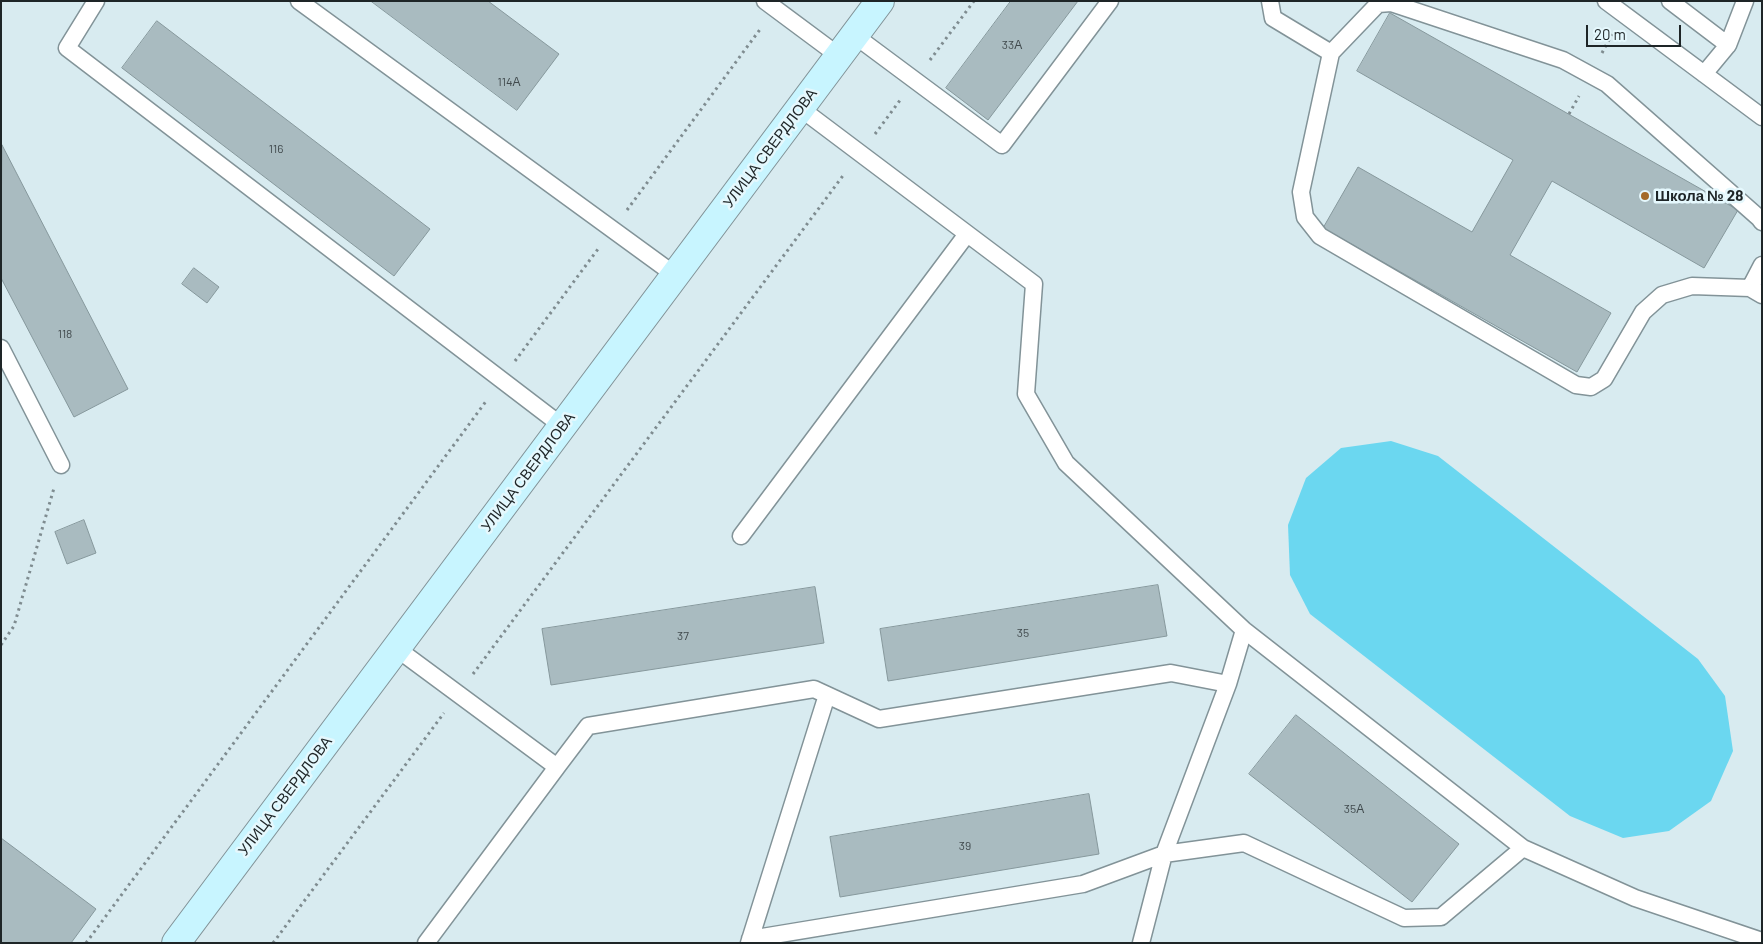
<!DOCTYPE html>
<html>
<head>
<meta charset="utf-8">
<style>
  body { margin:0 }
  #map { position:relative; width:1763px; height:944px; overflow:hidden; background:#d8ebf0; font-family:Barlow,sans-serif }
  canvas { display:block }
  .frame { position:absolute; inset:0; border:2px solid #1e2527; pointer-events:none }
  .scale { position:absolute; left:1586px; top:25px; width:95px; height:22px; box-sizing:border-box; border:2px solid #1e2527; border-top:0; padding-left:6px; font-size:15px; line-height:18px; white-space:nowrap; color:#1e2527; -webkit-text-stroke:4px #e5f8fd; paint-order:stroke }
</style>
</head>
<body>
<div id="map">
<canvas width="1763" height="944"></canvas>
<div class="frame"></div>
<div class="scale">20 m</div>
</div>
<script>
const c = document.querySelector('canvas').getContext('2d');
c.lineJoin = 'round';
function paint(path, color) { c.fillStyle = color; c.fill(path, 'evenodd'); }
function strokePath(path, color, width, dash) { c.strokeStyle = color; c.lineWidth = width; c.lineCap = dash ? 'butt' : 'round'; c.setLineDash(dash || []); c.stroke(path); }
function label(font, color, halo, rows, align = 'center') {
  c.font = font + ' Barlow,sans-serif'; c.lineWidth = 5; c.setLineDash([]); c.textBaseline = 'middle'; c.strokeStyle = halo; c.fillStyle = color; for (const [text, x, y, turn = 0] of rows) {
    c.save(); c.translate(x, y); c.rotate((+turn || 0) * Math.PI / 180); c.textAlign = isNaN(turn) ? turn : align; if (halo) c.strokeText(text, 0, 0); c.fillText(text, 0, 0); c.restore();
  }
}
paint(new Path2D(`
  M1391 441 1438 456 1698 659 1725 696 1733 751 1711 801 1669 831 1623 838 1570 816 1310 614 1290 575 1288 525 1306 478 1341 448Z`), '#6bd7f0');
const building = new Path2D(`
  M371 1H488L559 54 517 110Z
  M1011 1H1078L988 120 946 88Z
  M1390 13 1738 210 1704 268 1552 181 1510 255 1611 313 1577 372 1323 228 1358 167 1472 232 1513 160 1357 71Z
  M157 21 430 229 394 276 122 68Z
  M2 145 128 389 74 417 1 278Z
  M194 268 219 287 207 303 182 284Z
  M84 520 96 553 67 564 55 532Z
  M1158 585 1167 636 888 681 880 629Z
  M815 587 824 643 551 685 542 629Z
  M1296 715 1459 844 1412 902 1249 774Z
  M1089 794 1099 854 840 897 830 837Z
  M1 838 96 909 71 943H1Z`);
paint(building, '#a9bbc0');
strokePath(building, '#86989c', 1);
const lane = new Path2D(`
  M96 1 67 48 562 426
  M299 1 675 275
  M765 1 839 56
  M1270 1 1273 18 1331 53 1378 4 1391 3 1563 60 1607 84 1759 218 1762 222
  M1606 1 1762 117
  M1670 1 1728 45 1704 74
  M854 35 1002 145 1110 1
  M1728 45 1745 1
  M1331 53 1301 192 1305 217 1320 236 1576 385 1591 387 1604 379 1643 312 1662 295 1692 286 1750 288
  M800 108 1034 284 1026 394 1066 463 1244 630 1523 848 1635 898 1762 941
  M1762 265 1750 288 1762 295
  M1 348 61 465
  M741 536 967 234
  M396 648 557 767 426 943
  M557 767 588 726 814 689 879 719 1171 673 1228 684
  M750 939 1083 884 1164 854 1244 843 1404 918 1441 917 1523 848
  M749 943 827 695
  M1141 943 1164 854 1228 684 1244 630`);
const secondary = new Path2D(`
  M176 943 880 1`);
strokePath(lane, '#829398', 19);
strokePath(secondary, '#829398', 30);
strokePath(new Path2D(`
  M1602 53 1612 34
  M930 60 974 1
  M1569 114 1579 96
  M875 134 901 99
  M627 210 761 28
  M515 361 598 249
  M1 645 14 626 54 488
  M473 674 845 173
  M86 943 487 400
  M273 943 444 713`), '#7f8c90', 3, [2.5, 4]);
strokePath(lane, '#fff', 16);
strokePath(secondary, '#c8f5ff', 28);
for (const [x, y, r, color] of [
  [1645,196,5,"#a46a29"]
]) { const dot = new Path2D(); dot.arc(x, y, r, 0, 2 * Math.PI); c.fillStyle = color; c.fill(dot); strokePath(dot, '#e5f8fd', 2); }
label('12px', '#414a4d', null, [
  ["33А",1012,45],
  ["114А",509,82],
  ["116",276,149],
  ["118",65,334],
  ["35",1023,633],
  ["37",683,636],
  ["35А",1354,809],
  ["39",965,846]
]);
label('15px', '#1e2527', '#e5f8fd', [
  ["УЛИЦА СВЕРДЛОВА",770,148,-53],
  ["УЛИЦА СВЕРДЛОВА",528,472,-53],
  ["УЛИЦА СВЕРДЛОВА",285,796,-53]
]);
label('bold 15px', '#1e2527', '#e5f8fd', [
  ["Школа № 28",1655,196]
], 'left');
</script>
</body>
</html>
